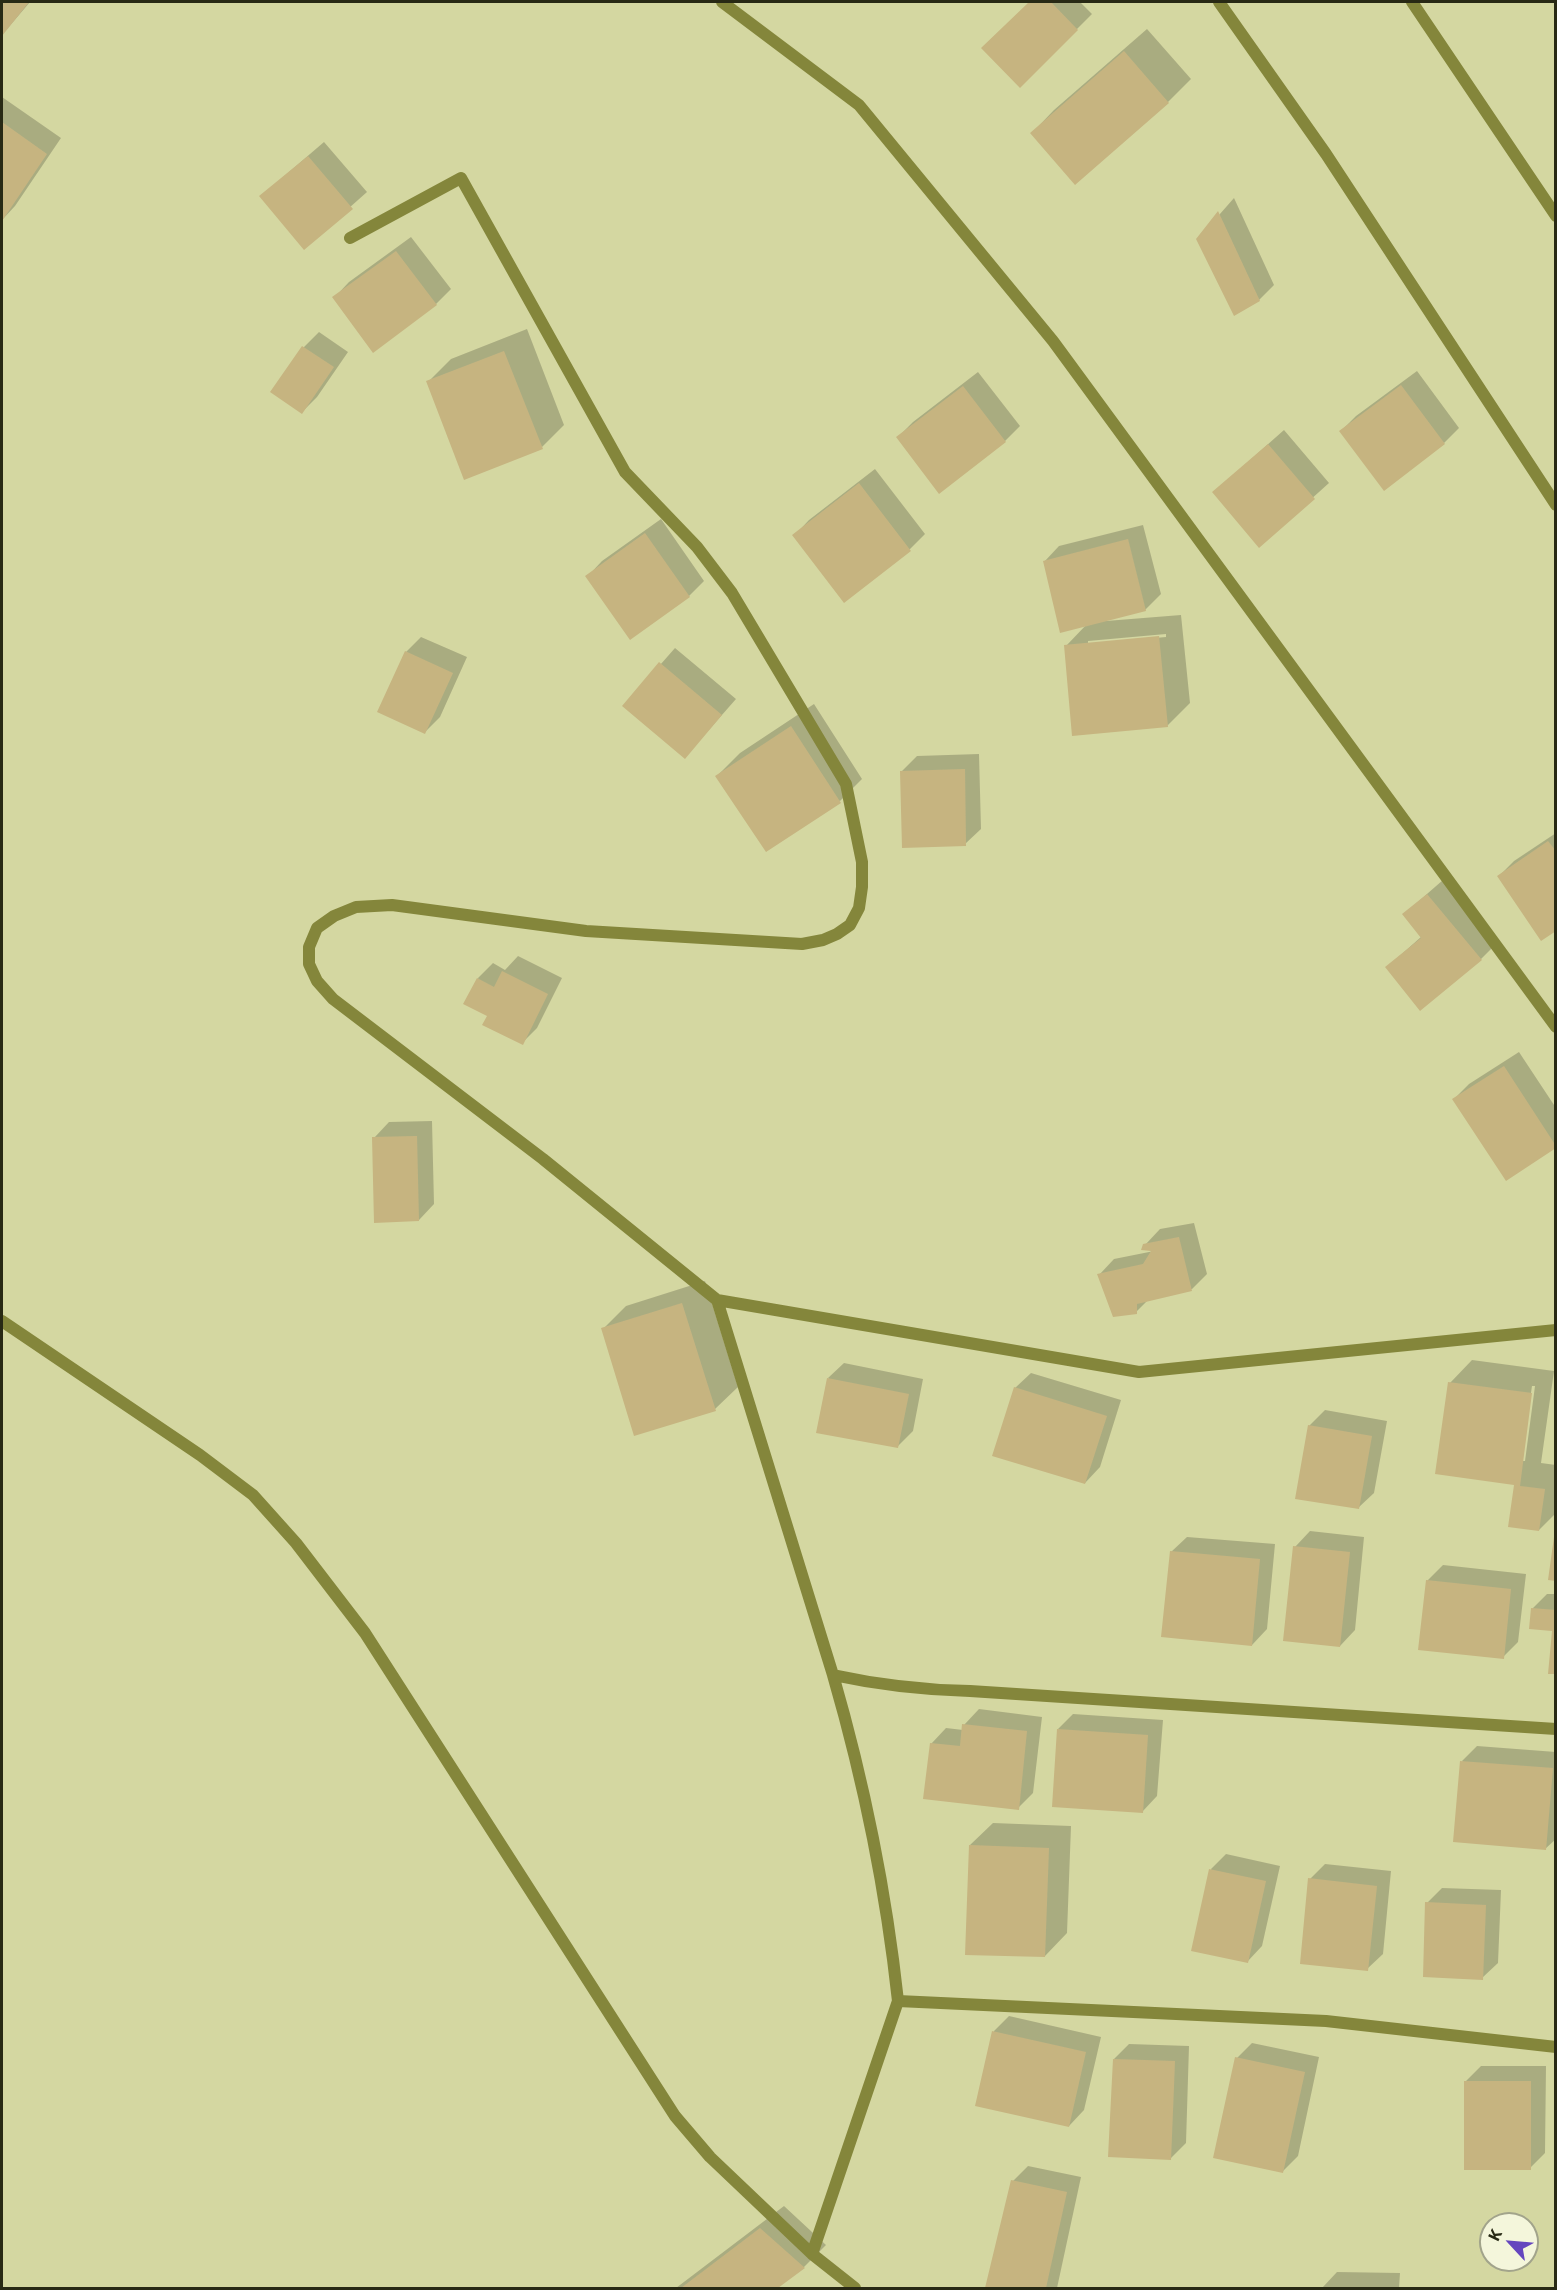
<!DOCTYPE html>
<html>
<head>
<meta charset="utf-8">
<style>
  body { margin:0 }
  #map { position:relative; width:1557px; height:2290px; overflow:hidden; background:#d4d7a1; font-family:"Open Sans",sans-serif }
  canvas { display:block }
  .frame { position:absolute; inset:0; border:3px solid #282914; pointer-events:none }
  .north { position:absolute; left:1479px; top:2212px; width:60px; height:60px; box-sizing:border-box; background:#f4f6db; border:2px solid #a2a48b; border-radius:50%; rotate:296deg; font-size:16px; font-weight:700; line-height:24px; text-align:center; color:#282914 }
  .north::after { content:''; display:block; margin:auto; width:21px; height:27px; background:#6546be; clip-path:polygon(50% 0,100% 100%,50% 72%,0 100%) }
</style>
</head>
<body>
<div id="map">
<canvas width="1557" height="2290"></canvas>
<div class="frame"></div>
<div class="north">K</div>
</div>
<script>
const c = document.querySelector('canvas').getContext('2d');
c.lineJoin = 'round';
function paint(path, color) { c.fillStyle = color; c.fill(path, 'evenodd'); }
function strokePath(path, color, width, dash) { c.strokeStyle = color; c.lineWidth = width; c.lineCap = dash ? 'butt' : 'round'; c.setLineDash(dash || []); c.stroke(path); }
paint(new Path2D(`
  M2 2H30L2 35Z
  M1030 2H1080L1092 14 1020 86 983 48Z
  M1147 29 1191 79 1168 102 1075 182 1032 133 1054 110Z
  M2 97 61 138 15 206 2 220Z
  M324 142 367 192 304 248 261 196Z
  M1234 198 1274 285 1259 300 1198 239Z
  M411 237 451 289 436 304 334 298 349 282Z
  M527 329 564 425 542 447 428 382 451 359Z
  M319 332 348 352 317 397 302 412 272 391 304 347Z
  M1417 371 1459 428 1444 443 1341 431 1356 416Z
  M978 372 1020 426 1005 441 898 437 913 422Z
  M1284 430 1329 483 1259 546 1214 492Z
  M875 469 925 534 910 549 845 601 794 536 809 520Z
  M661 519 704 581 689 596 587 577 602 561Z
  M1143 525 1161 594 1145 610 1106 619V621L1181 615 1190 703 1167 726 1066 646 1087 624 1044 562 1059 546ZM1166 634V637L1088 644V641Z
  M421 637 467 657 440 717 425 732 406 652Z
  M675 648 736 699 685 757 624 706Z
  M814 704 862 779 840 801 717 776 740 753Z
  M979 754 981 829 965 844 902 771 917 756Z
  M1556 833V929L1499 876 1514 861Z
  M1443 880 1496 944 1481 959 1387 967 1421 937 1404 914Z
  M518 956 562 978 537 1028 522 1043 489 1015 478 978 493 963 505 970Z
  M1519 1052 1556 1108V1146L1454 1099 1469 1084Z
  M432 1121 434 1204 419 1220 374 1138 389 1122Z
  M1194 1223 1207 1274 1192 1289 1148 1300 1136 1312 1099 1275 1114 1259 1154 1251 1145 1245 1160 1229Z
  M705 1281 738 1387 715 1409 603 1329 626 1306Z
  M1472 1360 1554 1371 1541 1463 1556 1465V1513L1539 1530 1516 1484 1450 1383ZM1532 1386H1535L1525 1461H1521Z
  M844 1363 923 1379 913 1431 897 1447 828 1378Z
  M1031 1373 1121 1400 1100 1467 1085 1483 1015 1388Z
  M1325 1410 1387 1421 1374 1493 1358 1508 1309 1426Z
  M1310 1531 1364 1537 1355 1630 1340 1646 1295 1547Z
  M1187 1537 1275 1544 1267 1629 1252 1645 1171 1552Z
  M1443 1565 1526 1574 1518 1642 1503 1657 1427 1581Z
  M1547 1594H1556V1673L1553 1629 1532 1609Z
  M979 1709 1042 1717 1033 1793 1018 1808 931 1744 946 1728 963 1730 964 1725Z
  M1073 1714 1163 1720 1157 1796 1142 1812 1058 1729Z
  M1477 1746 1556 1752V1839L1545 1849 1462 1761Z
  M993 1823 1071 1826 1067 1933 1045 1956 970 1845Z
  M1226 1854 1280 1866 1262 1946 1247 1962 1211 1869Z
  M1325 1864 1391 1871 1383 1954 1367 1969 1310 1879Z
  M1442 1888 1501 1890 1498 1963 1482 1978 1427 1903Z
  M1009 2016 1101 2037 1084 2110 1069 2126 977 2105 994 2031Z
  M1252 2043 1319 2057 1298 2156 1283 2171 1237 2058Z
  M1129 2044 1189 2046 1186 2143 1170 2159 1114 2059Z
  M1481 2066H1546L1545 2153 1530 2168 1466 2081Z
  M1028 2166 1081 2177 1057 2288H987L1013 2181Z
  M784 2206 826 2245 804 2267 775 2288H676Z
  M1337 2272 1400 2273 1399 2288H1322Z`), '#0003');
paint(new Path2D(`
  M2 2H29L2 36Z
  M1029 2H1051L1078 30 1020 88 981 48Z
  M1124 51 1169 103 1075 185 1030 133Z
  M2 122 47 154 2 221Z
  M308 156 353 209 304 250 259 196Z
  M1218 211 1260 301 1234 316 1196 239Z
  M396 251 437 305 373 353 332 297Z
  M302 346 334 367 302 414 270 392Z
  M504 351 543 449 464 480 426 381Z
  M1401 385 1445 444 1384 491 1339 431Z
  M963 386 1006 442 939 494 896 437Z
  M1268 444 1315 499 1259 548 1212 492Z
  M859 483 911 551 844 603 792 535Z
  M645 533 690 597 630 640 585 576Z
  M1128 539 1146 611 1060 633 1043 561Z
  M1159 636 1168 727 1072 736 1064 645Z
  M405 651 453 673 425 734 377 712Z
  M659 662 722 715 685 759 622 706Z
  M791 726 841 803 766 852 715 776Z
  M965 769 966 846 902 848 900 771Z
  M1548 841 1556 851V931L1541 941 1497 876Z
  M1427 894 1482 960 1420 1011 1385 967 1421 938 1402 914Z
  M502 971 548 994 523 1045 482 1025 487 1016 463 1004 477 978 494 987Z
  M1504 1066 1556 1146V1148L1506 1181 1452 1099Z
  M417 1136 419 1221 374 1223 372 1137Z
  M1179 1237 1192 1291 1137 1304V1314L1113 1317 1097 1274 1143 1264 1151 1251 1141 1250 1143 1244Z
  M682 1303 716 1411 634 1436 601 1328Z
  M827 1378 909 1394 898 1448 816 1433Z
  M1448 1382 1532 1393 1520 1486 1545 1489 1539 1531 1508 1527 1514 1485 1435 1474Z
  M1014 1387 1107 1416 1085 1484 992 1456Z
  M1308 1425 1372 1436 1359 1509 1295 1499Z
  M1554 1537H1556V1581L1548 1580Z
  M1293 1546 1350 1552 1340 1647 1283 1641Z
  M1170 1551 1260 1559 1252 1646 1161 1637Z
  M1426 1580 1511 1589 1504 1659 1418 1650Z
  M1531 1608 1556 1610V1674H1548L1552 1631 1529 1629Z
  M962 1724 1027 1731 1019 1810 923 1799 930 1743 960 1746Z
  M1057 1729 1148 1735 1143 1813 1052 1807Z
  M1460 1761 1553 1768 1546 1850 1453 1842Z
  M969 1845 1049 1848 1045 1957 965 1955Z
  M1209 1869 1266 1881 1248 1963 1191 1951Z
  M1308 1878 1377 1886 1368 1971 1300 1964Z
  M1425 1902 1486 1905 1483 1980 1423 1977Z
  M992 2031 1086 2052 1069 2127 975 2106Z
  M1235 2057 1305 2072 1283 2173 1213 2158Z
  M1113 2059 1175 2061 1171 2160 1108 2157Z
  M1464 2081H1531V2170H1464Z
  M1011 2180 1067 2192 1046 2288H985Z
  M760 2228 805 2268 778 2288H681Z`), '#c6b480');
strokePath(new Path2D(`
  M722 2 859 105 1053 341 1556 1027
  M1219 2 1326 154 1556 505
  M1412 2 1556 216
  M350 238 461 178 625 472 697 547 732 593 846 784 862 862V887L859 908 850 925 837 934 823 940 802 944 586 931 392 905 356 907 334 916 317 928 309 947V964L317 981 333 999 543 1159 717 1300 833 1675C879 1685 923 1690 970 1691L1556 1729
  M717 1300 1139 1372 1556 1330
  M2 1321 200 1455 253 1495 296 1543 365 1633 675 2116 710 2157 812 2254
  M833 1675C864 1782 886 1890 898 2001L1326 2021 1556 2047
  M855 2288 812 2254 898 2001`), '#84863b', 12);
</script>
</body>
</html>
